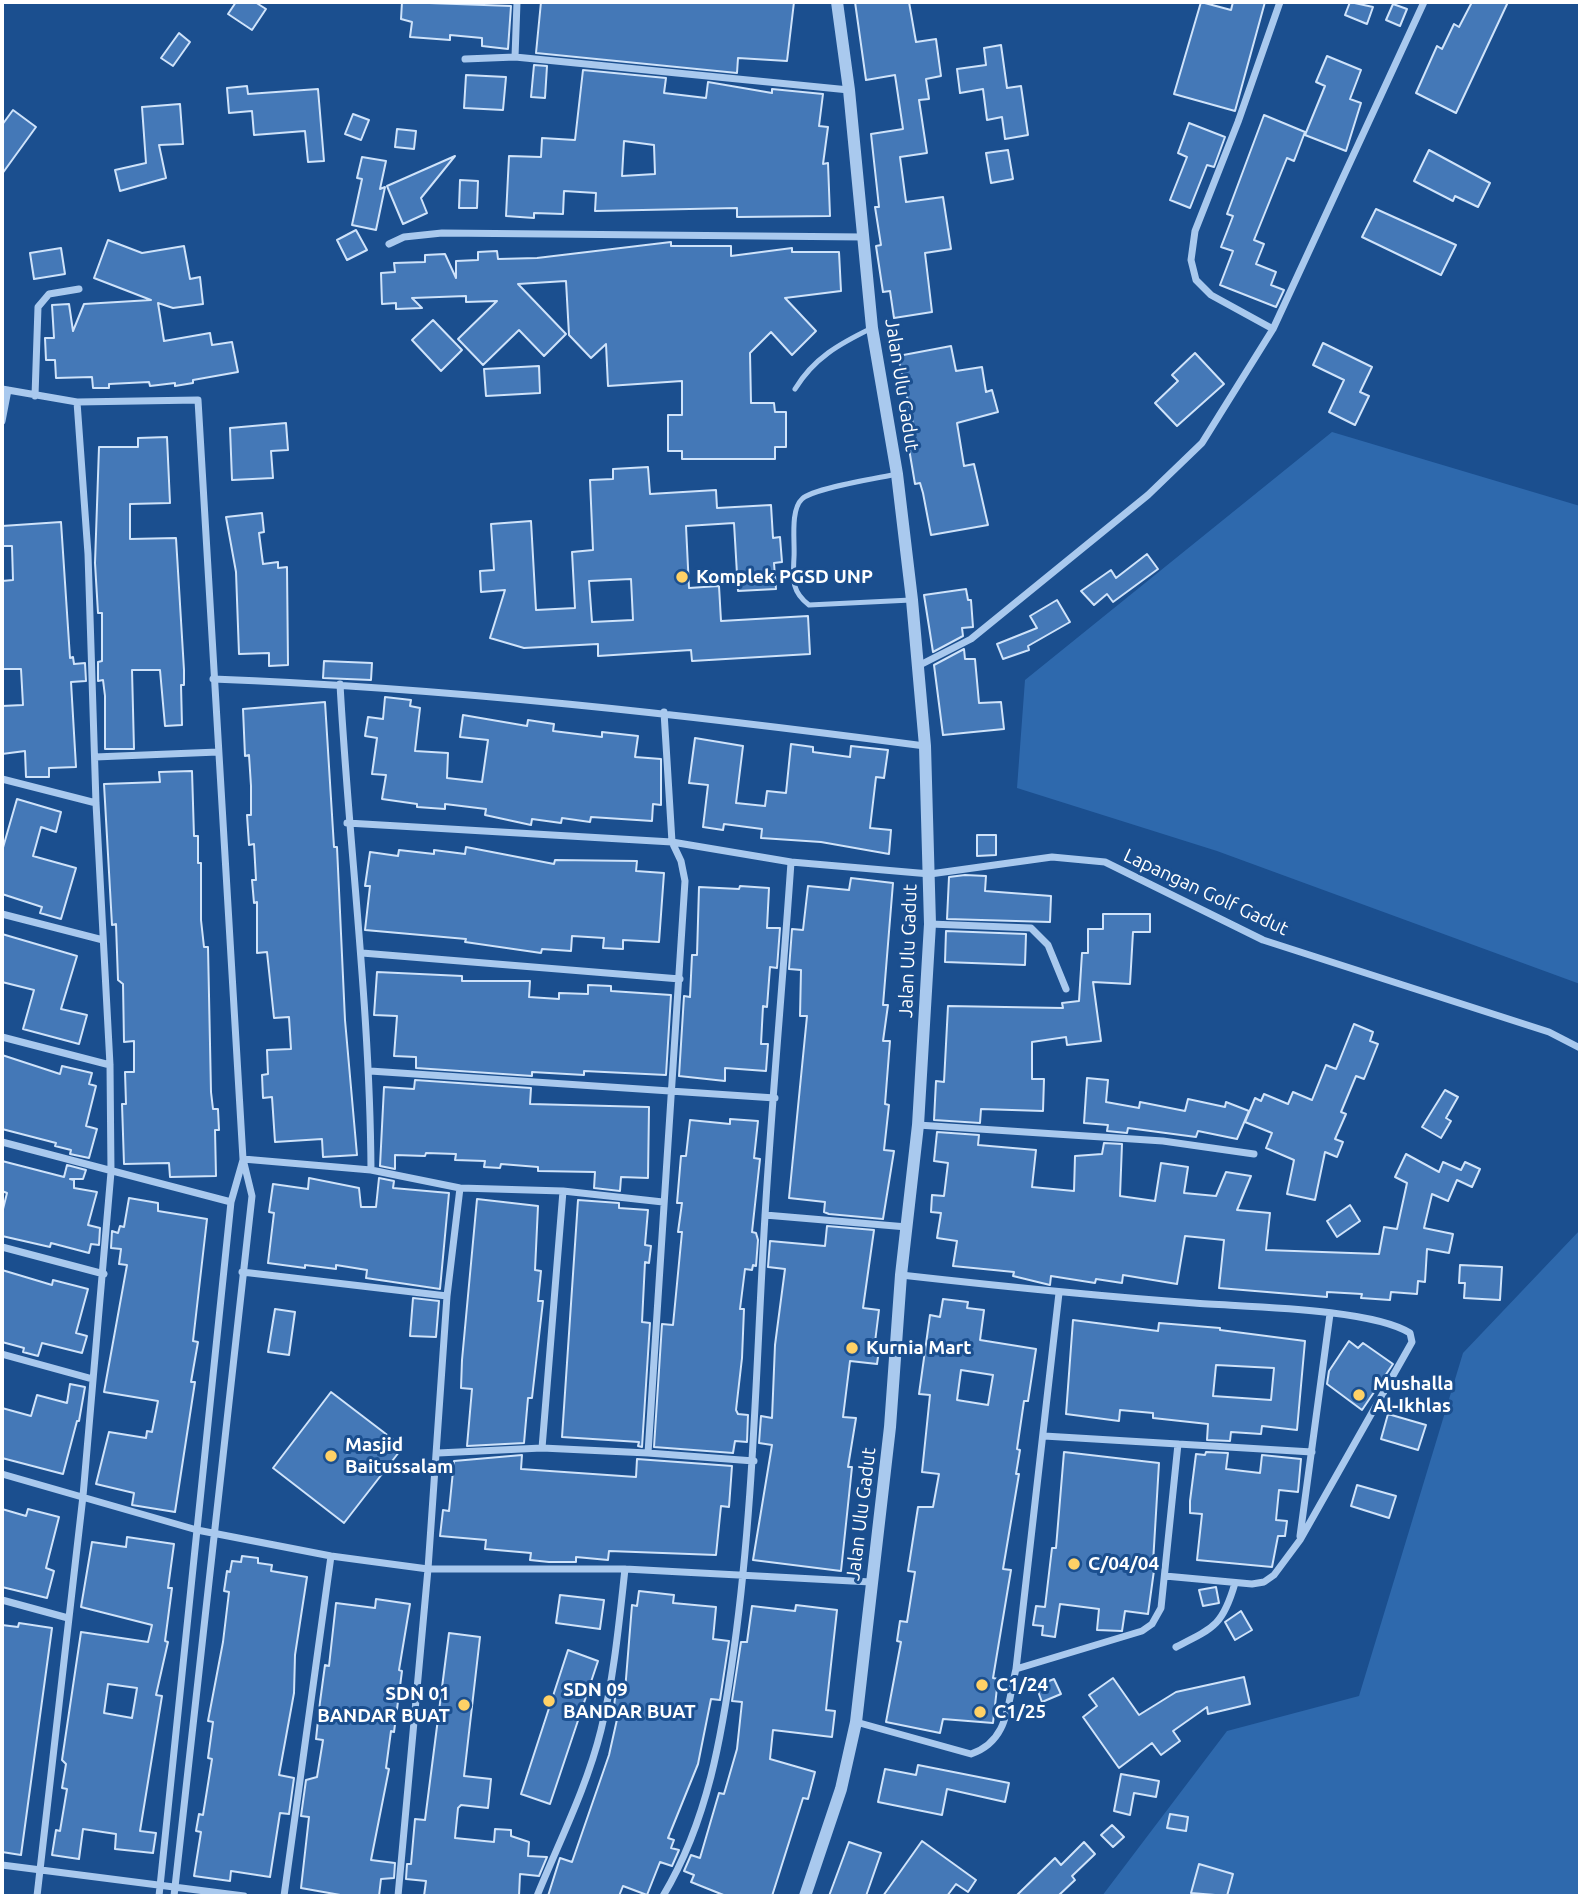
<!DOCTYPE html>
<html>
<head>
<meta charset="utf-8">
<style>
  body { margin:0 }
  #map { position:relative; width:1582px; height:1898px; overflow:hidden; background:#1b4f8f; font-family:Ubuntu,sans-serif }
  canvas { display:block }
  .frame { position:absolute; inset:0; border:4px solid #fff; pointer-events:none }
</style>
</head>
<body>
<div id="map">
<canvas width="1582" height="1898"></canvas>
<div class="frame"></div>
</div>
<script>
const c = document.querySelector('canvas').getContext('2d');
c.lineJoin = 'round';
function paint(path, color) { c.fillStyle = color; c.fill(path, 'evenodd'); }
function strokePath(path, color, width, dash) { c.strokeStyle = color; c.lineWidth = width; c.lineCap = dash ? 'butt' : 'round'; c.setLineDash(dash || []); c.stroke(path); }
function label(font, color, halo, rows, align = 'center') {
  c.font = font + ' Ubuntu,sans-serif'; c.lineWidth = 6; c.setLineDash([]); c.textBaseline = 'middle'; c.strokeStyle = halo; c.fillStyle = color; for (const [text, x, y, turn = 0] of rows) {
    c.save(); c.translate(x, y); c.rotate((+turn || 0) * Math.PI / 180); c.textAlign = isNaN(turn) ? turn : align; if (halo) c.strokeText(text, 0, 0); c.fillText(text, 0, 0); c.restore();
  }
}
paint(new Path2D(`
  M1332 432 1580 506V984L1217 851 1017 788 1025 680Z
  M1580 1230V1896H1102L1227 1731 1359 1696 1463 1353Z`), '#2e69ad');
const building = new Path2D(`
  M236 2H255L266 9 252 30 228 14Z
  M402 2 511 6 508 49 482 46V38L450 35V40L410 37 412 22 401 19Z
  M541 2H794L787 61 738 58 737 73 536 53Z
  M855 2H909L916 42 936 39 941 76 926 79 929 99 919 100 927 153 900 157 906 202 943 197 951 249 925 253 932 312 894 318 890 291 883 292 876 246 881 245 875 207H879L871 134 903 129 895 75 866 80Z
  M1201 2 1231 10 1233 2H1265L1235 111 1174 94Z
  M1350 2 1373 7 1367 24 1345 15Z
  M1472 2H1508L1456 113 1416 93 1437 46 1442 49 1454 24 1459 27Z
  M1393 4 1407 9 1400 26 1386 20Z
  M179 33 190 42 173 66 161 58Z
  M1001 45 1007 88 1021 86 1028 135 1005 139 1002 117 987 120 983 89 960 93 957 69 986 65 984 48Z
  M1327 56 1361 70 1350 99 1361 103 1346 151 1305 135 1325 86 1316 82Z
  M534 65 547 66 545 98 531 97Z
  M583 70 666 78 664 93 706 98 708 82 772 93V89L823 94 819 126 828 127 823 164 828 163 830 216 737 217V208L595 211 596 193 564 191 563 214 534 213V218L506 216 509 156 541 157 542 138 575 140ZM624 141 654 145 655 174 622 176Z
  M466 75 506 77 503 110 464 108Z
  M247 86 248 94 318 89 324 161 308 162 305 131 254 135 252 111 229 113 227 88Z
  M180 104 183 144 159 145 166 178 120 191 115 170 146 163 142 107Z
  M13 110 36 127 2 174V125Z
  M353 114 369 120 361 140 345 134Z
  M1264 115 1305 132 1294 161 1287 158 1254 240 1264 244 1256 264 1276 272 1271 285 1284 290 1276 307 1220 285 1233 251 1221 247 1233 216 1227 214Z
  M1189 123 1225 137 1214 167 1207 165 1190 208 1170 200 1187 157 1178 153Z
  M397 129 416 131 414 149 395 147Z
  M1008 150 1013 179 991 183 986 153Z
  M1429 150 1490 183 1478 207 1455 196 1453 201 1414 181Z
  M455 156 421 198 427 213 403 224 387 186Z
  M362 157 386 161 380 189 385 187 376 230 352 225 362 179 357 178Z
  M460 180 478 181 477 208H459Z
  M1376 209 1456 245 1441 275 1362 237Z
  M356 230 367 250 347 260 337 240Z
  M108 240 142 253 184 246 190 279 200 277 203 304 173 308 158 303 164 341 210 333 212 345 232 342 238 372 193 380V383L175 386V383L150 386 149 382 109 384V388H93L92 377 56 378 55 360H46L45 338H54L52 305 69 304 73 331 84 304 151 300 94 278Z
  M671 242V246H731V256L792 248V252H839L841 291 785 298 816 331 792 355 771 332 750 353 751 403H774L775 412H786V447H775V459H682V451H668V415H682V381L608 386 606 344 591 358 569 335 566 281 518 284 566 334 544 356 519 330 483 365 458 339 497 301 466 302V296L412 298 422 308 396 309V303L382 304 381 273 395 272 394 263 425 262V255L445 254 456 278V261L478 260V252L497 251 498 259 537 258Z
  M61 248 65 274 34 279 30 253Z
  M433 320 462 350 441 371 412 340Z
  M1323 343 1372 367 1360 392 1369 396 1355 425 1329 412 1344 380 1313 365Z
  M951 346 956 371 982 367 986 392 992 390 998 412 957 423 964 466 974 464 988 525 931 535 923 493 920 483 915 484 905 425 913 424 898 356Z
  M1195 353 1224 384 1177 426 1155 403 1178 381 1172 375Z
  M539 366 540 393 486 396 484 369Z
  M286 423 288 450 271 451 273 478 232 480 230 428Z
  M167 437 170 503 130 504V539L176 538 184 670V685H181L182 725 165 726 160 670H132L134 749H105V696L103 680 98 681V662L102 661V613H98L95 563 99 447H138V438Z
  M648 467 650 494 716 490 717 508 771 505 773 538 780 537 782 562 774 563 776 589 738 591 734 523 686 526 689 588 719 586 721 621 808 616 810 654 692 661 691 650 598 656V644L524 648 490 638 505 590 481 592 480 571 494 570 491 524 531 521 536 610 575 608 572 552 593 550 590 480 613 479V469ZM631 579 633 620 592 622 589 581Z
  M262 513 264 532 259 533 263 564 278 562V568L287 567 288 665 269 666V653L239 654 236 572 226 517Z
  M61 522 70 658 73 657 74 664 85 663 86 681 71 682 76 767 49 768V777H26L25 751 2 754V706L23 705 21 669H2V581L13 580 12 546H2V526Z
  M1147 554 1158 569 1113 602 1107 594 1094 605 1081 591 1111 570 1116 578Z
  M966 589 968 600H971L973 627 962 628 963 636 933 652 924 595Z
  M1057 600 1070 622 1028 646 1029 650 1003 659 997 644 1037 628 1030 616Z
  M964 649 965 659H975L979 703 1001 702 1004 729 943 735 934 665Z
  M324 661 372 663 371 680 323 678Z
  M385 697 411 700 410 706 420 708 415 751 448 753 447 778 482 782 488 740 460 737 463 715 527 726 528 720 554 724 553 731 602 737V732L638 736 635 757 661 759V805L653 804 652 821 591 817 590 822 562 818 561 823 532 819 531 825 485 815 486 809 445 804V809L417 807V804L382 799 386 775 372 774 377 738 365 736 368 717 383 719Z
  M325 702 334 847H337L345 1020 357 1155 323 1157 322 1139 275 1142 272 1097 263 1098 262 1075 268 1074 267 1050 291 1049 289 1017 274 1018 267 952 257 953V902L254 903 252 880H256L254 844 249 845 247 815H251V786L249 755 245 756 243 709Z
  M695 738 743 746 736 803 765 806 767 791 786 793 791 744 813 747V752L850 757 851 746 888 750 884 778 876 777 870 828 891 830 889 854 821 842 761 838 762 829 724 824 723 830 703 827 708 785 689 783Z
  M192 771 194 836H198V863H201V920L204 947H208L211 1092 213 1109H218L219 1130H215L216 1176 170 1177 169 1163 124 1164 122 1104H126L125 1072H134V1041L124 1042 123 984 118 980 116 924 112 925 104 784 160 782 159 772Z
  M17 799 61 812 56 832 41 827 33 856 76 868 61 919 40 913 42 907 2 894V851Z
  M977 835H996V855L977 856Z
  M466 847 554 864 555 860 637 861 636 871 664 873 659 942 623 940V949L603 948 604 938 572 936 571 951 542 949 541 953 465 942 466 939 365 930 370 886H365L370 852 398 856 399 850 434 854V850L465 854Z
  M965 875 986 876 985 891 1051 896 1050 922 947 919 949 877Z
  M851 878 893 883 883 1005H888L883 1041H890L885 1104 889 1105 884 1150 894 1151 883 1219 829 1214 824 1212 825 1202 789 1198 807 1016H800L801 970 789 969 792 929 803 930 808 886 849 890Z
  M740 886 769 888 767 928H780L777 968 770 967 767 1007 763 1006 761 1044H768L766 1071 725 1068V1081L679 1076 684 996 690 997 692 955H697L699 887 739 889Z
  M1103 914H1150V932H1133L1130 984 1093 982 1101 1041 1067 1045 1066 1037 1032 1042V1079H1044L1043 1111 981 1109 980 1123 934 1120 936 1081 944 1082 948 1006 1063 1008 1062 1003 1079 1001 1082 953H1088V929H1103Z
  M946 931 1026 934 1025 965 945 962Z
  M2 934 77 956 61 1009 87 1015 79 1044 23 1029 34 990 2 982Z
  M377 972 462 976V981H530L529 997 559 999V993L588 994V985L611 986V991L671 995 666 1075 584 1071V1075L532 1072V1076L416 1068V1057L394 1056 397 1016 374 1015Z
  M1354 1024 1373 1032 1370 1041 1378 1044 1364 1079 1356 1076 1341 1112 1346 1114 1335 1139 1343 1142 1337 1157 1325 1152 1315 1200 1287 1194 1294 1160 1266 1148 1272 1133 1245 1122 1255 1098 1261 1101 1264 1094 1288 1104 1293 1092 1312 1100 1326 1065 1336 1069Z
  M2 1055 60 1074 62 1066 92 1073 89 1084 96 1086 86 1126 97 1129 89 1158 70 1154 71 1150 55 1146 56 1143 2 1129Z
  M1087 1078 1108 1080 1106 1102 1139 1108 1140 1102 1185 1111 1188 1099 1225 1107 1226 1102 1249 1111 1237 1139 1198 1131 1196 1137 1128 1128 1127 1133 1107 1131 1108 1125 1084 1123Z
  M415 1080 531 1088 530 1104 649 1107 648 1178 621 1177 620 1191 594 1188 595 1172 538 1171V1167L501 1164 500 1168 484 1167 485 1161 455 1160 456 1154 426 1153 425 1156 395 1155V1169L380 1166 384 1087 414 1089Z
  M1445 1090 1458 1097 1446 1118 1451 1121 1441 1138 1422 1127Z
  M730 1119 758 1121 754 1158 760 1159 752 1232 756 1233 758 1240 756 1266 753 1265 752 1270 745 1269 740 1309H744L742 1358 736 1410 738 1414 748 1415 747 1442 735 1441 733 1453 654 1447 662 1324 673 1325 682 1232H678L682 1203H677L681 1156H686L690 1120 730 1124Z
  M937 1132 979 1135 978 1145 1036 1150 1032 1187 1074 1191 1075 1156 1102 1154 1104 1143 1122 1144 1120 1196 1155 1201 1161 1163 1188 1167 1184 1193 1216 1196 1226 1172 1251 1176 1237 1210 1270 1213 1266 1250 1379 1254 1384 1227 1397 1229 1407 1183 1395 1177 1406 1154 1439 1172 1443 1162 1461 1170 1465 1162 1480 1169 1472 1187 1457 1180 1448 1201 1432 1194 1424 1228 1453 1234 1449 1253 1427 1249 1425 1282 1418 1281 1417 1294 1391 1292 1390 1300 1361 1298 1362 1294 1327 1292V1297L1219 1288 1224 1240 1185 1236 1177 1284 1123 1275 1122 1283 1096 1279 1095 1283 1051 1276 1050 1285 1013 1276 1014 1272 953 1266 957 1241 937 1238 941 1213 931 1212 932 1195 944 1196 948 1163 934 1161Z
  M2 1161 64 1177 67 1165 86 1170 83 1179H70L74 1180V1188L97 1192 88 1225 100 1228 99 1245 91 1244 89 1253 51 1243 50 1247 2 1236V1213L7 1193 2 1191Z
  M309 1178 359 1188 361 1207H376L379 1178 394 1181 393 1188 449 1193 440 1289 366 1278 367 1270 336 1265V1269L305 1265V1268L268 1263 274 1213 269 1212 273 1184 308 1189Z
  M129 1198 158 1203V1211L207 1219 193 1341 198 1342 191 1382H195L175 1512 132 1505 134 1493 96 1484 109 1432 146 1438 147 1431 152 1432 158 1401 104 1392 127 1265 119 1264 121 1249 111 1248 112 1231 118 1233 120 1226 124 1227Z
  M477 1199 538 1206 535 1270 541 1271 538 1301H543L532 1398H528L524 1443 467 1446 472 1389 461 1388 462 1360Z
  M578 1200 619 1203V1208L648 1210 645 1245 651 1246 649 1263 645 1262 642 1322 650 1323 642 1447 638 1446 639 1442 562 1437Z
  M1350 1205 1360 1221 1337 1237 1327 1221Z
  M827 1226 874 1230 863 1308 879 1310 875 1342 880 1343 877 1364 850 1361 843 1417 856 1418 848 1467H852L841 1571 753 1560 772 1445 759 1443 761 1416 772 1418 775 1345 785 1269 768 1267 770 1241 825 1246Z
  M1460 1265 1502 1267 1500 1300 1464 1298 1465 1283H1459Z
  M2 1270 52 1285 53 1280 88 1289 76 1333 87 1336 82 1353 42 1343 38 1356 23 1352 24 1348 2 1342Z
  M413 1298 439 1301 436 1337 410 1336Z
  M943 1299 968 1302 967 1308 984 1310 980 1340 1036 1349 1028 1401H1024L1017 1449 1020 1450 1016 1474H1019L1003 1569 1011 1570 993 1678 998 1679 993 1723 943 1719 940 1733 886 1722 901 1642 897 1641 900 1621 907 1622 915 1572 908 1571 918 1507H933L939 1474 922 1472 930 1395 919 1394 930 1315 940 1317ZM961 1370 993 1375 988 1405 957 1400Z
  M275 1309 295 1312 289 1355 268 1352Z
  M1073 1320 1158 1331 1159 1323 1220 1328V1330L1305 1341 1297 1430 1262 1426 1261 1434 1231 1432 1230 1441 1207 1440 1208 1424 1153 1418V1413L1120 1410 1119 1421 1066 1414ZM1216 1365 1274 1368 1271 1400 1213 1396Z
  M1349 1341 1358 1348 1363 1343 1393 1364 1362 1410 1327 1384 1329 1371Z
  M70 1384 85 1387 79 1421H77L63 1474 2 1458V1408L31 1416 37 1395 67 1403Z
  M331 1392 403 1447 344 1523 273 1468Z
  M1388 1414 1426 1425 1418 1450 1381 1439Z
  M1064 1452 1159 1463 1153 1563H1155L1148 1614 1125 1611 1122 1631 1097 1630 1099 1609 1060 1604 1055 1637 1042 1635 1043 1626 1033 1625 1036 1606 1045 1607 1052 1548H1056Z
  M1206 1452 1228 1453 1226 1469 1260 1473 1262 1455 1301 1459 1298 1492 1279 1490 1276 1520 1287 1521 1285 1536H1278L1272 1567 1197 1560 1202 1514 1190 1513V1501L1196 1454 1205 1455Z
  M522 1455 521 1469 636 1477 637 1459 732 1466 729 1507 721 1506 716 1555 609 1551 608 1560 576 1557V1562H549L530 1560 531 1553 485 1549 486 1540 440 1536 443 1510 449 1511 454 1461Z
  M1357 1485 1396 1496 1389 1518 1351 1506Z
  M2 1509 26 1516 28 1509 59 1517 46 1568 54 1571 47 1598 2 1587Z
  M127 1537 174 1544 168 1588H172L165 1641 168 1642 156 1695 162 1696 140 1831 156 1833 153 1853 115 1849 116 1834 83 1829 79 1859 52 1855 56 1830 60 1831 67 1789 62 1788 66 1764 62 1760 81 1632 148 1642 152 1625 81 1607 92 1542 126 1547ZM108 1684 137 1688 132 1718 104 1713Z
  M242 1556 258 1558V1563L272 1565 271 1571 307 1577 295 1655 294 1693 279 1775 294 1778 289 1814 280 1813 270 1877 231 1871 230 1881 194 1876 201 1832 196 1831 199 1814 203 1815 212 1759 208 1758 213 1722 208 1721 223 1642 229 1592 224 1591 227 1571 230 1572 232 1561 241 1562Z
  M1216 1587 1219 1603 1203 1606 1199 1590Z
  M639 1591 674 1595 673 1603 716 1607 713 1639 729 1641 720 1700 711 1699 698 1764 668 1838 674 1840 671 1848 679 1850 672 1866 660 1862 647 1895 623 1886 619 1896H548L560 1858 572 1862 609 1755 618 1715H613L616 1690 625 1691 632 1605 637 1606Z
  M560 1595 604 1600 600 1629 556 1623Z
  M376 1599 410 1604 399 1670 402 1671 394 1732 391 1731 386 1768 389 1769 371 1860 395 1863 394 1878 381 1879 379 1896H346L301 1888 309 1817 301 1816 306 1780 317 1777 323 1740 316 1739 320 1702 325 1665 329 1666 336 1603 375 1608Z
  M796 1605 837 1610 826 1710 835 1711 832 1737 773 1730 770 1759 815 1772 808 1799 803 1798 772 1896H726L691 1882 694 1875 684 1871 691 1855 700 1858 719 1793 724 1794 737 1749 742 1702 732 1701 741 1642H747L752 1606 795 1611Z
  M1241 1611 1252 1630 1235 1640 1225 1622Z
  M19 1623 52 1628 21 1855 2 1852V1625L18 1627Z
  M449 1633 480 1637 464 1776 491 1779 488 1808 461 1805 458 1808 455 1838 494 1842 495 1829 511 1830V1836L529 1842 528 1856 547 1857 539 1876 520 1874 519 1896H424L426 1881 406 1879 407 1864H411L415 1819 425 1820Z
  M568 1650 598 1661 550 1804 521 1794Z
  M1244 1677 1250 1704 1208 1714 1207 1707 1173 1731 1180 1741 1161 1755 1152 1743 1119 1768 1083 1717 1097 1706 1089 1695 1113 1678 1139 1715 1176 1692Z
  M1054 1679 1061 1694 1042 1702 1036 1686Z
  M918 1765 1009 1783 1005 1802 947 1789 942 1815 878 1802 885 1769 916 1775Z
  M1121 1774 1159 1781 1156 1797 1134 1793 1130 1815 1114 1811Z
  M1170 1814 1188 1817 1186 1831 1167 1828Z
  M1112 1825 1124 1837 1113 1847 1101 1835Z
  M922 1841 976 1880 968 1892 956 1884 947 1896H883Z
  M849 1842 881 1853 866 1896H829Z
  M1084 1842 1095 1854 1072 1876 1075 1880 1058 1896H1016L1055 1858 1061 1865Z
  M1199 1864 1233 1874 1227 1896 1191 1893Z`);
paint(building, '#4478b7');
strokePath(building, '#cfe3fa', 2);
strokePath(new Path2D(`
  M795 389C814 358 839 344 872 328
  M897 474C879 478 813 488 802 499 790 510 795 542 794 557 793 579 791 591 809 605L911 600`), '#a9c9ee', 5);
strokePath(new Path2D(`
  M515 57 517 2
  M465 59 515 57 849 90
  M389 244 404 237 442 233 864 237
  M1273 329 1211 295 1196 280 1191 260 1195 231 1238 122 1280 2
  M2 389 77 402 198 400 243 1159 252 1196 174 1896
  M35 396 38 307 49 294 79 289
  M2 421 8 390
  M918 666 971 639 1148 495 1202 443 1273 329 1424 2
  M213 679C452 688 688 715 925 746
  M340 684C349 847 370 1008 371 1170L460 1188 563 1191 663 1202
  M664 712 672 842 681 861 685 881 648 1453 754 1461
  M95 757 218 752
  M2 779 96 803
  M347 823 672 842 791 862
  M2 914 103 940
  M930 924 1031 928 1048 945 1066 989
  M362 953 680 979
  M2 1037 110 1065
  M370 1071 775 1098
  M918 1125 1163 1141 1254 1154
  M2 1142 231 1202
  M243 1159 371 1170
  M765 1215 907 1227
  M2 1247 104 1274
  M242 1272 447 1296
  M901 1275C999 1286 1096 1296 1194 1303 1245 1307 1370 1308 1410 1333L1412 1342 1300 1540 1274 1575 1264 1582 1252 1584 1165 1576
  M2 1354 93 1379
  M1044 1436 1312 1452
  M542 1448 563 1191
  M438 1453 542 1448 648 1453
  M2 1474 197 1530 331 1556 428 1569H625L871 1582
  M1300 1536 1330 1314
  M2 1600 68 1618
  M1176 1647C1214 1628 1223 1625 1235 1583
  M1016 1669 1059 1293
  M856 1722 971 1754C1009 1741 1007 1705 1016 1669L1142 1631 1152 1624 1161 1608 1178 1444
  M2 1865 244 1896
  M37 1896 83 1496 111 1172 110 1065 96 803 88 554 77 402
  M159 1896 231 1202 243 1160
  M284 1896 331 1556
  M398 1896 428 1569 447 1296 460 1188
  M537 1896C559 1842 587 1787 601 1730 614 1677 619 1623 625 1569
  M663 1896C708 1821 722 1735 734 1649 754 1505 756 1361 765 1216 772 1098 783 980 791 862L930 874 1052 857 1105 862 1263 940 1549 1032 1580 1048`), '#a9c9ee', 7);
strokePath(new Path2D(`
  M805 1896 841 1789 856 1722 890 1427 901 1275 918 1125 930 924 925 746 912 600 897 474 872 328 849 90 837 2`), '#a9c9ee', 12);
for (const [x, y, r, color] of [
  [682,577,7,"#ffd166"],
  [852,1348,7,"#ffd166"],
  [1359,1395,7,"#ffd166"],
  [331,1456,7,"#ffd166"],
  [1074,1564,7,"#ffd166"],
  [982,1685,7,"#ffd166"],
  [549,1701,7,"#ffd166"],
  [464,1705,7,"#ffd166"],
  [980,1712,7,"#ffd166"]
]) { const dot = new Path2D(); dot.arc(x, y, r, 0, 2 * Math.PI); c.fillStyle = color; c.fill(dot); strokePath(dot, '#1b4f8f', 2.5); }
label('19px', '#fff', '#1b4f8f', [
  ["Jalan Ulu Gadut",902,385,81],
  ["Lapangan Golf Gadut",1206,892,25],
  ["Jalan Ulu Gadut",908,951,-88],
  ["Jalan Ulu Gadut",861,1514,-83]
]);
label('bold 19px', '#fff', '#1b4f8f', [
  ["Komplek PGSD UNP",696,577],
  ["Kurnia Mart",866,1348],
  ["Mushalla",1373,1384],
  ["Al-Ikhlas",1373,1406],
  ["Masjid",345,1445],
  ["Baitussalam",345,1467],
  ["C/04/04",1088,1564],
  ["C1/24",996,1685],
  ["SDN 09",563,1690],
  ["BANDAR BUAT",563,1712],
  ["SDN 01",450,1694,"right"],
  ["BANDAR BUAT",450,1716,"right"],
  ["C1/25",994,1712]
], 'left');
</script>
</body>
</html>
